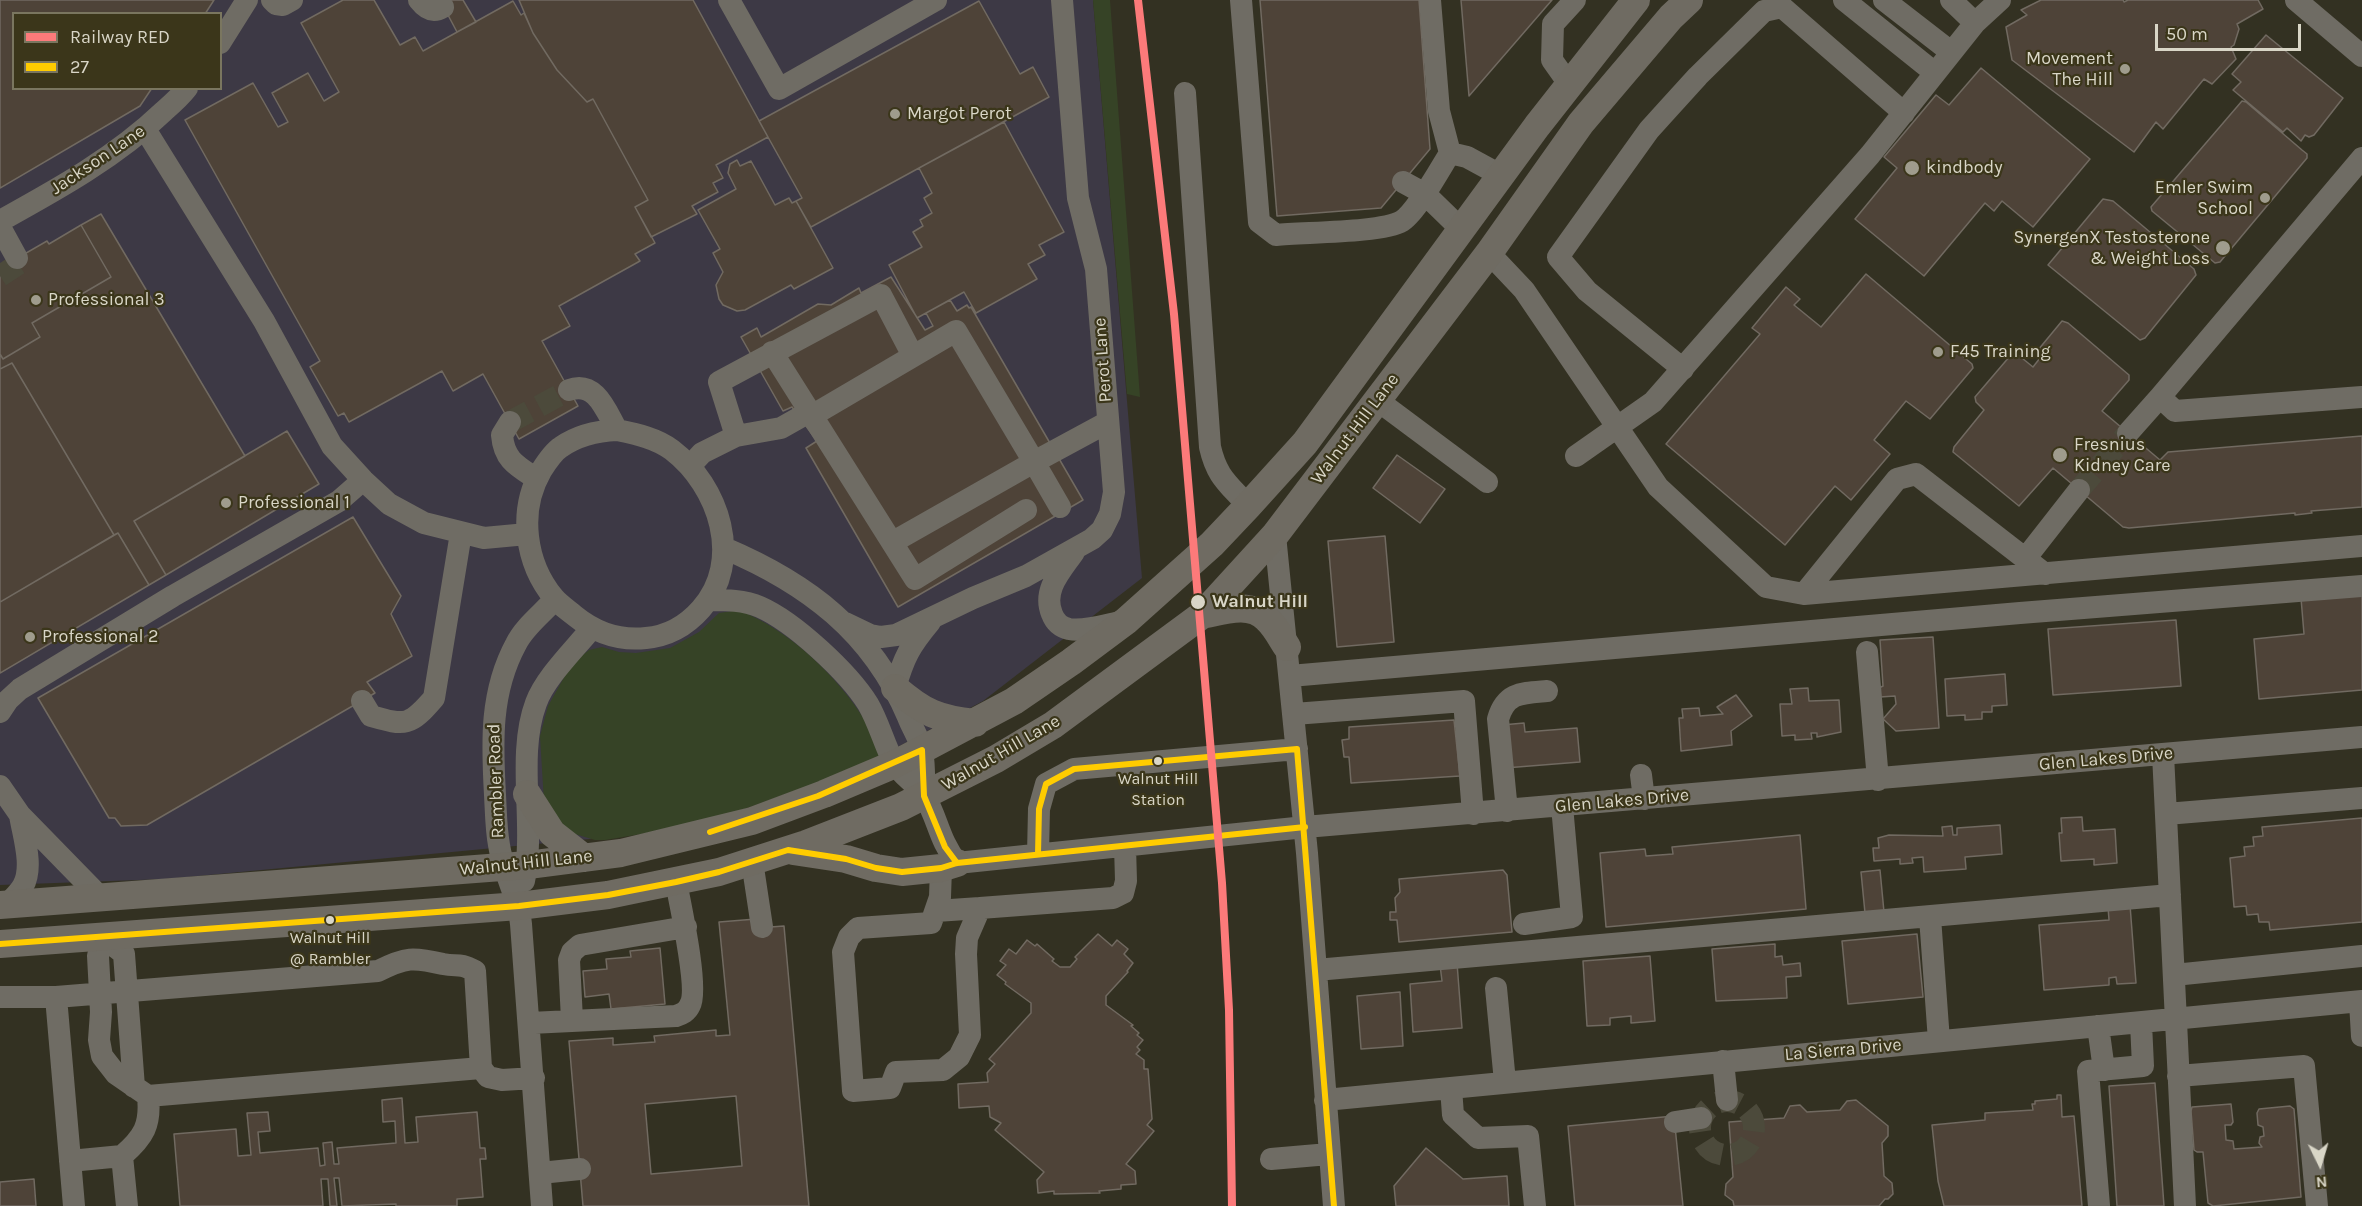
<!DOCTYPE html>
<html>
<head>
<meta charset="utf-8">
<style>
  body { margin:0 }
  #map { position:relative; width:2362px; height:1206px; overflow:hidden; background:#333122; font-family:Karla,sans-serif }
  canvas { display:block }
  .legend { position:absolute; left:12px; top:12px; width:210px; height:78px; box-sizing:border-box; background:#3b361a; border:2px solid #7a765f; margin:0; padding:8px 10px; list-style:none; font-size:18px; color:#d9d6c7 }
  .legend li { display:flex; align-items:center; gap:12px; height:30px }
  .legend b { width:30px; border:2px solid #7a765f }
  .north { position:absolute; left:2290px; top:1134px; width:60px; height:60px; -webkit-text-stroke:4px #3b361a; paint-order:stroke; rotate:175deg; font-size:16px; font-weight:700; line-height:24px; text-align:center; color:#d9d6c7 }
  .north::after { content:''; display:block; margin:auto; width:21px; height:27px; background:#d9d6c7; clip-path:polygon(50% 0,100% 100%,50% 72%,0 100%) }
  .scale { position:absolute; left:2155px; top:24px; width:146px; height:27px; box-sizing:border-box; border:3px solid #d9d6c7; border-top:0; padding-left:8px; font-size:18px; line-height:21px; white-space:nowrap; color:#d9d6c7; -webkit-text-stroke:4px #3b361a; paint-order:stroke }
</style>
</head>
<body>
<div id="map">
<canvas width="2362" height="1206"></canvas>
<ul class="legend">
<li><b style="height:8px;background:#fc7a7a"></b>Railway RED</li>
<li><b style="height:8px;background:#fc0"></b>27</li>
</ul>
<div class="north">N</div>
<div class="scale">50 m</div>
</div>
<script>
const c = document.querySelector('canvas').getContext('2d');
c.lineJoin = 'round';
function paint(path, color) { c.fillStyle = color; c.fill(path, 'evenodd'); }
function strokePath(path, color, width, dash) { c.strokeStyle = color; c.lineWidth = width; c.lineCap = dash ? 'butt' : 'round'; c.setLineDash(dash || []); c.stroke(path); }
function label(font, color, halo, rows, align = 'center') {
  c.font = font + ' Karla,sans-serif'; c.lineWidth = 4.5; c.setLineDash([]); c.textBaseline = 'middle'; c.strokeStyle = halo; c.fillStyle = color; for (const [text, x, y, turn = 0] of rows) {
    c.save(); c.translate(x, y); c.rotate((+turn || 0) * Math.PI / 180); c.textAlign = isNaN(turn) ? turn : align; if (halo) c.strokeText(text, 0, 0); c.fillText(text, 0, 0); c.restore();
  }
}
paint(new Path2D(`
  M0 0H1093L1142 578 983 701 866 764 600 838 166 879 0 885ZM14 14H220V88H14Z`), '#3d3945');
paint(new Path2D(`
  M1093 0H1110L1140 397 1127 394Z
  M739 610C790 631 837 675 866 722 874 733 878 747 884 759L733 813 677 828 605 840H595L568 832 544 802 540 736 548 706 572 663 589 650 602 647 619 652 636 653 670 648 699 632 719 613Z`), '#364326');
const building = new Path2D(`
  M0 0H214L205 14H14V88H152L140 106 0 188Z
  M343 0H374L400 45 415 37 423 51 513 1 521 15 524 13 533 33 557 70 587 102 593 99 648 200 635 207 655 243 635 254 640 261 559 306 570 326 542 341 578 406 519 439 483 374 453 391 442 371 349 422 344 413 338 416 310 367 320 361 185 120 253 83 278 127 288 122 272 93 308 73 324 101 339 92 301 23Z
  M440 0H463L476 22 457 32Z
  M519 0H693L768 137 716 165 723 178 713 183 718 192 692 206 697 214 651 237 635 207 648 200 593 99 587 102 557 70 533 33Z
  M1260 0H1419L1430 149 1381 208 1277 216Z
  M1461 0H1552L1469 96Z
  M2041 0H2123L2124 2 2128 0H2258L2263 9 2237 24 2239 29 2234 45 2231 47 2236 59 2212 84 2204 79 2163 129 2156 122 2134 152 2012 60 2006 27 2027 15 2021 10Z
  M979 1 1020 74 1033 67 1049 97 811 227 796 201 802 198 759 121Z
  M2266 35 2343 98 2314 135 2309 137 2305 135 2301 141 2287 128 2283 132 2233 90 2241 82 2232 74Z
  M1981 68 2090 159 2033 227 2002 201 1994 211 1985 203 1924 276 1855 219 1897 168 1884 157 1936 95 1949 105Z
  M2242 101 2246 102 2302 150 2307 154V158L2220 262 2215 263 2152 211 2151 207Z
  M1004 122 1064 232 1039 245 1045 255 1028 264 1037 279 976 313 964 292 917 318 889 265 922 247 913 232 923 226 920 220 932 213 924 198 932 193 919 168Z
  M737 160 740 166 751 161 775 205 789 198 792 203 796 201 833 268 794 289 791 285 745 310 737 311 723 305 719 299 716 285 723 272 713 253 720 249 698 210 736 189 728 173 730 164Z
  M2103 199 2113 201 2194 269 2196 275 2145 338 2140 340 2048 265Z
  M101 214 245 456 134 521 166 575 149 585 118 533 114 535 12 363 0 369V354L3 359 40 337 32 323 111 277 81 225Z
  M81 225 111 277 32 323 40 337 3 359 0 354V268L47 241 49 244Z
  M1866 274 1972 364 1973 368 1930 419 1906 401 1874 440 1890 454 1851 500 1835 486 1785 545 1666 444 1760 334 1752 328 1786 287 1800 299 1794 305 1821 327Z
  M891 277 925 330 933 326 926 313 950 300 957 311 967 305 969 308 971 307 1083 500 898 607 806 448 817 441 792 407 783 411 741 337 757 328 761 337 818 304 831 305 859 288 861 293Z
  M2062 321 2068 323 2129 375V380L2102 411 2160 460 2168 452 2362 436V507L2311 511 2312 513 2295 515V513L2129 528 2123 527 2053 468 2019 506 1953 452 1954 447 1984 410 1976 402 1975 397 2010 356 2013 353 2017 354 2033 367 2040 358 2037 355 2038 350Z
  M12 363 114 535 0 602V369Z
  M287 431 319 484 166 575 134 521Z
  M1397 455 1445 489 1420 523 1373 488Z
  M353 517 401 596 391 614 412 656 367 682 375 693 147 825 121 826 115 818H109L38 698Z
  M118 533 149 585 0 673V602Z
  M1385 536 1394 642 1337 647 1328 541Z
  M2362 593V690L2259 699 2254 639 2304 634 2301 598Z
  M2176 620 2181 686 2053 695 2048 629Z
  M1933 637 1939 728 1896 731 1883 719 1896 704 1895 696 1880 697 1879 688 1883 686 1880 640Z
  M2005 674 2007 705 1992 706V712H1982V719L1965 720V715L1947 716 1945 679Z
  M1808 688 1809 701 1839 700 1841 732 1817 737V733H1811L1812 739 1795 740V735L1782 736 1780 704H1792L1790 689Z
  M1736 695 1752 716 1731 731 1732 745 1681 751 1679 718H1683L1682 709 1699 708 1700 716 1723 714 1717 707Z
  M1454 720 1460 776 1351 783 1349 757H1344L1342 740 1349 739V727Z
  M1524 723 1525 732 1577 728 1580 762 1505 768 1502 725Z
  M2082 817 2083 831 2115 829 2117 863 2094 865V859L2061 861 2059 833H2062L2061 818Z
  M2362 818V922L2270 930 2269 922H2259L2258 914 2247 915 2246 906 2234 907 2230 858 2245 856 2244 847 2254 846 2253 837 2263 836 2262 827Z
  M2000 825 2002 854 1965 857 1966 869 1924 872 1923 857 1912 858 1913 863 1900 864V859L1874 861 1873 848H1879L1878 838 1889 835 1943 836 1942 827 1952 826 1953 835H1957V828Z
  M1800 835 1806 909 1606 927 1600 853 1645 849 1646 856 1673 854 1672 847Z
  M1503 870 1507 875 1512 932 1399 942 1397 920H1390V912H1396L1395 898 1400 892 1399 879Z
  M1880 870 1884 912 1865 913 1861 872Z
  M2130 905 2136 983 2117 984 2116 977 2109 978V985L2044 990 2039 925 2109 920 2108 907Z
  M756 919 757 928 784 926 809 1206H583L569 1041 613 1038V1045L655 1042 654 1036 716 1030V1036L730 1035 719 922ZM736 1096 742 1166 651 1174 645 1104Z
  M1098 934 1112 946 1117 940 1128 949 1124 954 1133 963 1127 971 1128 972 1106 996V1005L1133 1025 1131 1026 1139 1033 1137 1035 1143 1040 1137 1047 1140 1050 1136 1054 1144 1060V1069H1148L1152 1119 1147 1125 1154 1131 1126 1164 1135 1171 1136 1184 1121 1185V1189L1099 1191 1100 1193 1054 1194V1191L1038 1193 1037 1180 1044 1172 995 1130 1001 1123 990 1117 989 1106 959 1108 958 1084 988 1082 987 1073 995 1064 989 1059 1031 1013V1003L1005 984 1006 982 997 975 1006 965 1000 961 1009 949 1016 954 1027 940 1035 946 1037 944 1054 959 1052 961 1060 967H1070L1077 959 1075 957Z
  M1917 934 1923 997 1848 1004 1842 941Z
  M1775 944V957L1782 956 1783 965 1800 963 1801 976 1786 977 1787 998 1716 1001 1712 949Z
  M660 948 665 1004 611 1009 609 994 585 997 583 971 607 969 606 959 631 957 630 951Z
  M1650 956 1655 1021 1631 1023V1016L1610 1018V1025L1587 1026 1583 961Z
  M1457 963 1462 1028 1413 1032 1410 984 1442 981 1440 965Z
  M1400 992 1403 1046 1361 1049 1357 996Z
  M2155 1083 2164 1206H2117L2109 1086Z
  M2057 1095H2061L2062 1117 2074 1116 2082 1206H1944L1938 1181 1932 1125 1985 1120V1113L2033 1110 2032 1104H2035V1101L2057 1099Z
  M402 1098 405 1143 418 1142 416 1117 477 1112 480 1148H485L486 1159H480L483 1197 457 1199V1206H396V1204L342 1206 339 1178H334L337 1206H330L328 1179H321L323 1206H180L174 1134 236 1129 238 1156 251 1155 247 1113 268 1112 270 1131 258 1132 260 1153 318 1148 320 1166 325 1165 323 1143 332 1142 334 1164H339L337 1148 396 1143 395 1121 383 1122 382 1100Z
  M1856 1100 1888 1126V1136L1882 1143 1884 1176 1892 1183 1893 1194 1888 1199H1885L1879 1206H1734L1733 1201 1725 1195 1726 1184 1733 1177 1729 1122 1784 1118 1790 1106 1800 1105 1807 1112 1840 1110 1847 1101Z
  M2231 1104 2233 1122 2231 1125H2225L2226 1140 2233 1141 2234 1149 2262 1147 2259 1143 2260 1137 2264 1136 2263 1127 2258 1125 2257 1113 2259 1109 2290 1106 2294 1109 2301 1197 2213 1206 2208 1203 2203 1152H2197L2194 1150 2191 1111 2192 1107Z
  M1674 1116 1683 1206H1575L1568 1126Z
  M1426 1148 1463 1179 1507 1176 1509 1206H1396L1394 1186Z
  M34 1179 36 1206H0V1182Z`);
paint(building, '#4e4338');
strokePath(building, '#716a61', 1.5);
strokePath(new Path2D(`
  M0 276 20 263 17 258
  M510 422 569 390
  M2079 490 2128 433
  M1700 1128a27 27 0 1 1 54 0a27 27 0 1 1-54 0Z`), '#4c4a3b', 22, [22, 11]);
strokePath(new Path2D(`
  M272 0 276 4 283 5 292 0
  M419 0C426 9 433 13 443 7
  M729 0 779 89 936 0
  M1241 0 1259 222 1276 235C1304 232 1382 233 1402 221 1417 211 1440 169 1450 153L1467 157 1502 176
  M1430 0 1439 111 1450 153
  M1844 0 1935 73
  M1884 0 1951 52
  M1951 0 1975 23
  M2296 0 2362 56
  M220 43 247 0
  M1569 84 1552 60 1553 24 1575 0
  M1185 93 1210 447C1217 478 1229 484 1248 506
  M145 129 264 321 332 446 363 480 389 504 424 523 484 538 527 534
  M2362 158 2160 397 2175 411 2362 397
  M1403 182 1425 194 1462 230
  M0 221C58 189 116 157 164 111 172 104 180 97 187 88
  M0 227 17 258
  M1489 253 1524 290 1658 487 1766 587 1804 594 2362 546
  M772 352 915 579 1026 510
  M1683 369 1587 291 1558 257 1649 130 1668 109 1698 76 1764 11 1782 7 1904 113
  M569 390C596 380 606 411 617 430
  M1377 400 1487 482
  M510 422 502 435C504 460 517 466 537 479
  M617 430C636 434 656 438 672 450 719 486 744 561 701 609 686 626 668 636 646 638 619 641 596 633 575 616 568 610 560 605 554 598 525 563 518 511 541 471 546 463 553 452 561 447 578 435 597 431 617 430Z
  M2128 433 2160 397
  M736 436 719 382 881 295 913 356
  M1576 456 1653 402 1870 155 1975 23 2000 0
  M690 466 702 453 736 436 781 428 804 415H813L956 331 1034 462 893 542
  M1060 507 1034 462 1108 422
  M1275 535 1307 853 1334 1206
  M724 548C807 583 872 632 908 717 912 728 920 739 922 751 925 765 924 782 924 796
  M1074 552C1061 571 1042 590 1052 614 1055 622 1060 627 1069 629 1085 632 1108 624 1124 621
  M2025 559 2079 490
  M1804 594 1897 479 1916 474 2045 574
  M710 600C726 600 744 600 760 607 794 622 848 672 868 704 879 723 884 744 894 763 902 776 917 784 925 797 938 819 939 840 957 863L1305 827 2362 737
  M845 623 870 635 881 637 896 635 973 598 1026 576 1092 539 1102 530 1110 514 1114 492 1096 269 1078 198 1062 0
  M1867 652 1878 780
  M1290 676 2020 613 2362 586
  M895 688C904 657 910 646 930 622
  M362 701 371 716C406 726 410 726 434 698L461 533
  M0 712 8 700 20 689 173 596 339 501 363 480
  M1294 714 1464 701 1473 814
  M2163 754 2185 1206
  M1641 775 1644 799
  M0 786 20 815 101 898
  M1507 811 1498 719C1506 692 1522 693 1547 691
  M2166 814 2362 798
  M1038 854 1039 809 1046 784 1074 769 1297 749
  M752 861 762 927
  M941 868 940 897 931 923 858 928 849 937 843 952 853 1091 890 1088 896 1072 943 1070 959 1057 970 1035 966 954 967 938 980 908 1113 898 1123 893 1126 881 1125 846
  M524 881C536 826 516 756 536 703 545 678 574 650 591 629
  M7 905C12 899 19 893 23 886 34 867 23 835 20 815
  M936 911 980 908
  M1930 917 1939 1041
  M1524 924 1572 917 1562 806
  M1316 970 2170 895
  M2174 975 2362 956
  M1496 988 1505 1082
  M0 997H56
  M2360 1002 2362 1036
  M572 1020 569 960 572 952 580 945 686 927
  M530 1023 676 1016C682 1014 687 1012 690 1005 699 990 680 903 676 882
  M2098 1026 2104 1070
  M1723 1061 1727 1100
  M2178 1076 2304 1066 2317 1206
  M134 1087 124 954 103 937 98 956 101 1012 99 1040 102 1056 116 1074 148 1096 481 1068 488 1077 502 1080 534 1078
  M1451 1088 1453 1115 1478 1138 1528 1136 1535 1206
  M1325 1100 2362 1001
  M1675 1122 1701 1118
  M1271 1159 1329 1154
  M70 1161 122 1156
  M540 1173 580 1169
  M74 1206 56 997 378 971C406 957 413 957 443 964 458 967 458 962 475 971L481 1068
  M127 1206 122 1156C144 1137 151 1125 148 1096
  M542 1206 521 924C518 896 503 873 499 845 496 829 496 812 495 795 492 742 490 692 516 644 524 627 543 613 555 599
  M2099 1206 2088 1071 2143 1066 2141 1023`), '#6f6c64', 22);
strokePath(new Path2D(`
  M1202 615C1223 611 1250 601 1267 619 1275 626 1281 638 1287 647
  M895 688C924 713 938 719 975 723
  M527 794 552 833 584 858
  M793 851 846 859 876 868 902 872 941 868 957 863
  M0 905 528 865 621 853 752 821 824 794 895 764 1014 701 1071 662 1126 621 1212 544 1248 506 1305 443 1537 126 1636 0
  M0 944 519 906 608 895 719 872 806 844 901 807 996 759 1053 725 1202 615 1275 535 1489 253 1581 123 1671 17 1689 0`), '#6f6b62', 28);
strokePath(new Path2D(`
  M710 832 818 796 922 750 924 796 945 847 957 863
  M1038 854 1039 809 1046 784 1074 769 1297 749 1334 1206
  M0 944 519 906 608 895 676 882 719 872 788 850 846 859 876 868 902 872 941 868 957 863 1305 827`), '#fc0', 6);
strokePath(new Path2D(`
  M1138 0 1174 314 1222 883 1229 1010 1232 1206`), '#fc7a7a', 8);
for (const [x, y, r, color] of [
  [2125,69,6,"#9f9c8d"],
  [895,114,6,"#9f9c8d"],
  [1912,168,8,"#9f9c8d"],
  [2265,198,6,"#9f9c8d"],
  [2223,248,8,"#9f9c8d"],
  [36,300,6,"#9f9c8d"],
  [1938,352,6,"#9f9c8d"],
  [2060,455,8,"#9f9c8d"],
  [226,503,6,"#9f9c8d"],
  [1198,602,8,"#d9d6c7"],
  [30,637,6,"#9f9c8d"],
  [1158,761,5,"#d9d6c7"],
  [330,920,5,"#d9d6c7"]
]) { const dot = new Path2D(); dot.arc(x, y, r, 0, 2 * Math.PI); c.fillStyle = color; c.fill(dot); strokePath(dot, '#3b361a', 2); }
label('16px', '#d9d6c7', '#3b361a', [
  ["Walnut Hill",1158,779],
  ["Station",1158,800],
  ["Walnut Hill",330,938],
  ["@ Rambler",330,959]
]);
label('18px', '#d9d6c7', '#3b361a', [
  ["Movement",2113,59,"right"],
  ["The Hill",2113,80,"right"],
  ["Margot Perot",907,114],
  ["kindbody",1926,168],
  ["Emler Swim",2253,188,"right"],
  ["School",2253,209,"right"],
  ["SynergenX Testosterone",2210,238,"right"],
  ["& Weight Loss",2210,259,"right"],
  ["Professional 3",48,300],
  ["F45 Training",1950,352],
  ["Fresnius",2074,445],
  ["Kidney Care",2074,466],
  ["Professional 1",238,503],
  ["Professional 2",42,637]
], 'left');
label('18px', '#d9d6c7', '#3b361a', [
  ["Jackson Lane",98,160,-34],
  ["Perot Lane",1103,360,-94],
  ["Walnut Hill Lane",1355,429,-53],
  ["Walnut Hill Lane",1001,753,-30],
  ["Glen Lakes Drive",2106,759,-5],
  ["Rambler Road",496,781,-92],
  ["Glen Lakes Drive",1622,801,-5],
  ["Walnut Hill Lane",526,863,-6],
  ["La Sierra Drive",1843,1050,-5]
]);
label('bold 18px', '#d9d6c7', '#3b361a', [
  ["Walnut Hill",1212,602]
], 'left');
</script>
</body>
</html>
